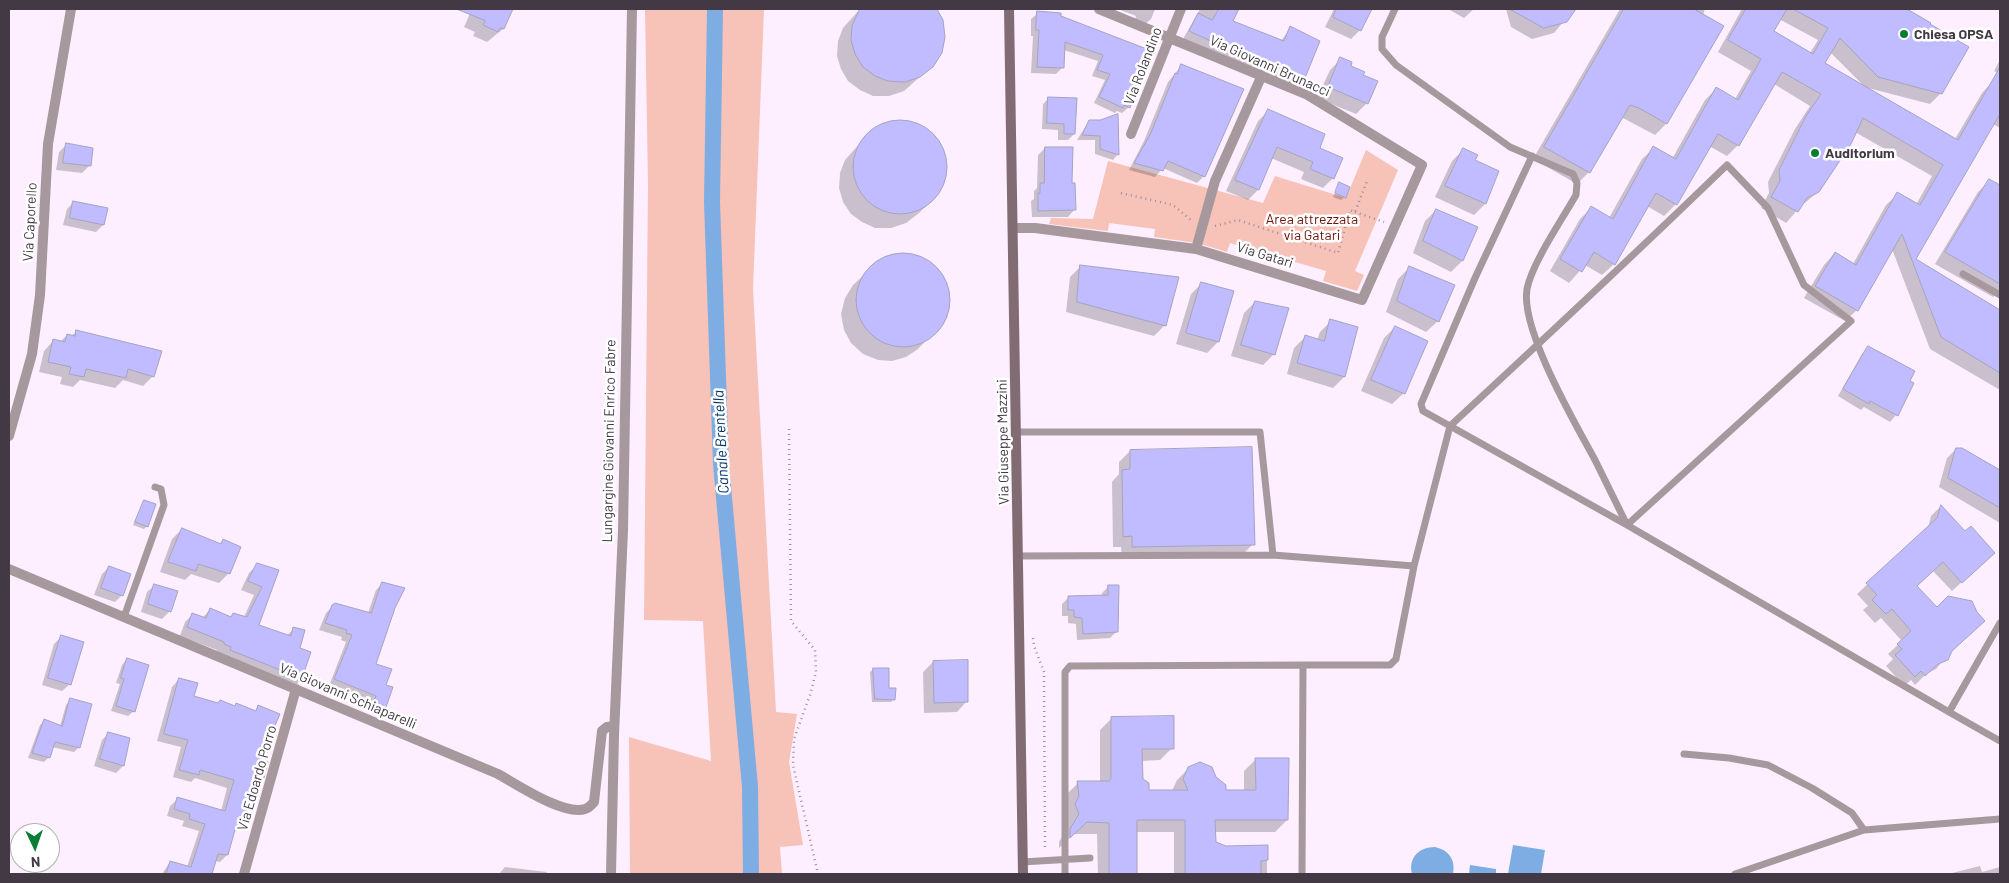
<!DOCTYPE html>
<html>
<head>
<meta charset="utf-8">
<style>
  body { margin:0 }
  #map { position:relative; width:2009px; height:883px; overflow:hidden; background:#fdefff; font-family:Barlow,sans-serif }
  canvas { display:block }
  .frame { position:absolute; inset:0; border:10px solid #423944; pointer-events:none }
  .north { position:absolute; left:10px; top:823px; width:50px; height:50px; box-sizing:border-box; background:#fff; border:1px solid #b3b0b4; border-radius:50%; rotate:177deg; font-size:14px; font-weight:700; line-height:20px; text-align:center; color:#423944 }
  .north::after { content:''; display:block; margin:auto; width:18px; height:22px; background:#087e35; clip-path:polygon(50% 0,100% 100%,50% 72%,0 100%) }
</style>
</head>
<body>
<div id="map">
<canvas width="2009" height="883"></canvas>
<div class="frame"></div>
<div class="north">N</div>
</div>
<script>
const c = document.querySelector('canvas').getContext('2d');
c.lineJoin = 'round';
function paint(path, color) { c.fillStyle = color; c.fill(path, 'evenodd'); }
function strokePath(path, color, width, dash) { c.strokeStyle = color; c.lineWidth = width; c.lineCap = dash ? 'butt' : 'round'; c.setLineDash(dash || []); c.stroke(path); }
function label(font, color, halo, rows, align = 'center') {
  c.font = font + ' Barlow,sans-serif'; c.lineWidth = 5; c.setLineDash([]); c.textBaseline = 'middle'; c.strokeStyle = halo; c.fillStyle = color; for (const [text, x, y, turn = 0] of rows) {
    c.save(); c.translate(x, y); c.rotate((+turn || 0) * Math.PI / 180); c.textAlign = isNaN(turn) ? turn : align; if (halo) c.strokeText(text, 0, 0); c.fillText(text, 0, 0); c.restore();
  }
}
paint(new Path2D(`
  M645 9H764L753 289 776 712 797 714 789 762 803 845 780 847 782 874H630L629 737 711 761 703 621 644 620 648 184Z
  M1366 150 1398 170 1355 271 1364 275 1357 291 1323 281 1326 271 1230 243 1227 252 1197 243 1154 237 1155 229 1109 223 1108 231 1049 224 1051 218 1093 219 1108 161 1263 203 1275 176 1346 198Z`), '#f7c2b8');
paint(new Path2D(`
  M1513 845 1545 850 1541 874H1508Z
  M1435 847C1449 850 1456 860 1453 874H1412C1408 858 1419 847 1435 847Z
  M1470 865 1496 869V874H1469Z`), '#7dade3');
paint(new Path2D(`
  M472 9H511L503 29 487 42 473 36 475 32 464 27Z
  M860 9H935L942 21 932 66 904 91 889 96H873L860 90 848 81 841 69 837 56 838 41 843 28Z
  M1118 9H1155L1151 19 1144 25 1135 21 1136 16Z
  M1200 9H1237L1232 21 1281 41 1291 27 1319 42 1304 78 1297 85 1183 39Z
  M1334 9H1371L1360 30 1351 39 1325 27Z
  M1448 9H1474L1464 18Z
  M1506 9H1574L1554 33 1532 39 1511 27Z
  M1620 9H1705L1666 124 1655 135 1621 117 1589 172 1577 184 1533 159Z
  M1742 9H1905L1967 48 1941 93 1930 104 1868 88 1955 139 1982 93 1993 81 2000 85V128L1993 124 1915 259 2000 311V390L1930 349 1892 249 1857 310 1845 321 1804 298 1824 265 1835 253 1853 264 1886 205 1898 194 1916 205 1932 176 1855 132 1818 192 1801 206 1786 223 1761 208 1769 193 1768 182 1795 129 1810 106 1774 84 1738 145 1727 156 1709 146 1676 204 1664 216 1647 206 1614 264 1602 275 1585 265 1569 283 1550 271 1580 219 1591 208 1609 218 1642 159 1654 148 1672 159 1705 100 1716 89 1735 99 1751 71 1718 52ZM1779 19 1818 40 1810 53 1772 32ZM1830 52 1865 87 1823 64Z
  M1038 13 1060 17 1151 52 1129 107 1122 113 1117 111 1115 113 1094 103 1105 80 1092 76 1098 61 1064 50 1063 67 1056 74 1031 73 1033 36H1031V19Z
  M1341 59 1362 76 1367 103 1356 114 1317 98 1330 70Z
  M2000 60V75L1994 71Z
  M1182 65 1204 176 1197 183 1163 168 1155 177 1129 170 1144 141 1168 82Z
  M1049 98 1074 134 1068 140H1058V130L1042 129 1043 104Z
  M1268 111 1318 149 1333 178 1323 188 1301 179 1304 172 1271 158 1258 190 1248 200 1226 191 1258 121Z
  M1089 121 1119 136 1118 154 1113 160 1095 154V140H1077Z
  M895 122 909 123 924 128 936 139 944 153 946 169 943 184 934 198 919 213 906 223 891 228H875L862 222 851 214 843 202 839 188 840 173 845 160 869 133 881 126Z
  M66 145 89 166 82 173 56 170 59 152Z
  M1045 148 1071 184 1074 210 1068 217H1032L1031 201 1034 199V191L1037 188 1038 155Z
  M1463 150 1474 161 1498 171 1485 204 1474 215 1435 197 1452 161Z
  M1989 181 2000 187V291L1993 297 1935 264 1978 192Z
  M1340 184 1345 197 1341 200 1333 197Z
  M74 202 103 225 96 232 63 225 67 209Z
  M1436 210 1477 228 1462 261 1451 272 1413 253 1425 221Z
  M896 254 912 255 926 260 937 269 945 281 949 295 948 309 943 323 918 349 906 357 892 361 878 360 863 354 851 343 844 330 841 314 845 298 853 285 881 259Z
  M1081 266 1165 325 1154 336 1066 312 1070 277Z
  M1409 268 1438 321 1426 332 1386 312 1398 279Z
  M1202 283 1232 292 1218 342 1207 353 1176 344 1191 294Z
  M1255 302 1274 354 1263 365 1231 356 1244 313Z
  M1331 321 1344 377 1333 388 1287 374 1294 348 1305 337 1317 340 1320 332Z
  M1395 327 1404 393 1392 404 1361 391 1384 338Z
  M77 331 153 376 143 386 123 380 115 388 80 380 73 387 60 384 62 377 39 372 44 351 53 341 60 342 67 335 71 336Z
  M1869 348 1913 384 1896 415 1890 422 1864 407 1861 410 1838 396 1862 354Z
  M1956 449H1961L2000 472V523L1939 487 1947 458Z
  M1130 451 1253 544 1242 555 1122 558 1121 547H1113L1112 482 1119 474V462Z
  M144 501 147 526 144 529 133 525Z
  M1940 507 1965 533 1984 562 1952 591 1933 571 1916 586 1950 652 1936 669 1926 674 1915 685 1911 680 1904 686 1886 666 1893 659 1888 654 1902 641 1881 618 1875 623 1863 610 1868 606 1857 594 1928 528 1931 516Z
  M182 529 219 545 223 540 229 573 219 583 191 574 185 580 160 572 172 539Z
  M257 565 277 571 257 625 286 636 294 629 299 648 310 652 300 681 292 689 216 652 217 650 180 636 185 622 193 614 202 618 210 610 230 618 233 614 244 617 254 595 241 590 249 573Z
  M109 567 122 595 115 602 94 595 102 574Z
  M383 583 394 607 375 664 384 686V709L377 716 367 711 370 702 329 686 346 642 341 640 342 637 319 630 326 613 333 606 368 613 376 590Z
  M155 585 170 611 162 619 141 612 147 592Z
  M1108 587 1117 631 1110 638 1077 640 1076 624 1068 623V616H1062V604L1068 598 1102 596V593Z
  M61 637 70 684 62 691 42 685 54 644Z
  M127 659 134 711 128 716 111 711 120 684 116 683 122 665Z
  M933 662 967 701 957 712 924 713 923 672Z
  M874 669 894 699 891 702H872L870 672Z
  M179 679 193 697 217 704 220 701 234 707 236 705 254 712 259 707 265 747 262 761 267 762 263 777 251 794 242 827 233 833 227 855 220 862 215 861 211 874H162L170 862 187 867 199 831 182 826 184 821 167 816 170 806 178 799 221 811 227 788 195 778 191 782 173 777 181 747 157 741 172 687Z
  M70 700 79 747 74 752 52 747 49 757 44 762 28 758 40 725 45 721 60 726 66 705Z
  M1112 718 1172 748 1160 760 1141 761V780L1148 791H1172L1177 780 1189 768 1215 778 1224 791H1244V771L1256 759 1287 820 1275 832H1214V843L1226 847 1267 846V874H1174V832H1135V874H1098L1097 834H1074L1059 848V842L1068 827 1066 795 1078 783H1100V730Z
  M109 733 123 766 116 773 94 766 102 740Z
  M1980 866 1982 872 2000 867V874H1948Z
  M505 867 547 872 546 874H499Z`), '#0003');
strokePath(new Path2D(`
  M715 9 712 202 721 464 750 787 751 874`), '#7dade3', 16);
const building = new Path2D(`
  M457 9H513L504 29 500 28 498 32 483 25 485 21Z
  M860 9H937L943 20 945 37 942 53 933 67 920 77 905 82 888 81 875 76 863 67 855 54 851 40 852 26Z
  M1219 9H1239L1233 21 1284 41 1290 26 1320 41 1305 78 1254 57 1252 63 1231 54 1233 51 1189 31 1198 13 1212 20Z
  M1337 9H1372L1361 31 1333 17Z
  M1510 9H1576L1567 22 1544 28Z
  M1624 9H1694L1724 26 1667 124 1639 108 1630 105 1590 173 1544 147Z
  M1746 9H1787L1774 31 1813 54 1828 28 1793 9H1907L1931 23 1930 24 1969 47 1942 94 1878 77 1840 38 1825 63 1958 140 2000 67V114L1916 259 2000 310V373L1941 337 1902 234 1858 311 1815 286 1835 252 1856 265 1897 192 1920 205 1943 165 1863 118 1851 144 1819 192 1807 198 1798 212 1771 197 1780 181 1779 170 1806 116 1821 94 1782 72 1739 146 1718 134 1677 205 1656 193 1615 265 1594 252 1582 272 1560 259 1591 206 1613 219 1653 146 1676 159 1716 87 1738 100 1761 59 1728 40Z
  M1037 11 1061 13V16L1152 51 1130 108 1124 105 1123 108 1099 97 1110 74 1097 70 1103 55 1065 42 1064 68 1037 67 1039 30H1036Z
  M1340 57 1352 62 1351 66 1365 72 1363 75 1378 81 1368 104 1328 87Z
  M1181 64 1244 89 1205 177 1168 161 1163 171 1134 163 1151 133 1175 73 1177 74Z
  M1048 97 1077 98 1075 134H1064V124L1047 123Z
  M1268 109 1325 134 1320 148 1343 158 1334 179 1310 169 1313 162 1277 147 1259 190 1235 180Z
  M1118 114 1119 155 1100 149V136L1082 135 1089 120H1100Z
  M853 167a47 47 0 1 1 94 0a47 47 0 1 1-94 0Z
  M66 143 93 148 91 166 63 163Z
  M1045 147H1073L1072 183H1075L1076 210 1038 211V193H1040V183H1044Z
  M1463 148 1478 155 1475 160 1499 171 1486 204 1445 186Z
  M1989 179 2000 185V284L1945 252Z
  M1339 182 1350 187 1346 198 1335 193Z
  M73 201 108 208 104 225 70 218Z
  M1436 209 1478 227 1463 261 1423 241Z
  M856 300a47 47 0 1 1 94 0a47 47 0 1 1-94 0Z
  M1080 265 1179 277 1166 326 1077 302Z
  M1409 266 1455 285 1439 322 1397 301Z
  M1201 282 1234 291 1219 342 1186 333Z
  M1255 301 1289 308 1275 355 1241 345Z
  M1330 319 1358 327 1345 377 1297 363 1305 335 1324 341Z
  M1395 326 1428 341 1405 394 1371 380Z
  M76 330 162 351 154 377 128 369 126 378 86 369 84 377 69 374 71 367 48 362 53 339 65 342 67 334 75 336Z
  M1868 346 1915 371 1910 381 1914 383 1898 416 1870 401 1869 404 1843 389Z
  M1252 447 1255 545 1132 547V536L1123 537 1122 470 1130 469V450Z
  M1956 448H1962L2000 470V508L1948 478Z
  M144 500 156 504 148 527 135 522Z
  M1941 505 1965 531 1971 526 1995 553 1962 583 1943 562 1917 586 1937 607 1948 596 1972 601 1977 612 1985 621 1952 651 1948 660 1938 664 1925 676 1921 671 1915 677 1895 655 1902 649 1897 644 1911 631 1892 609 1886 614 1872 600 1877 595 1866 583 1937 518Z
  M182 528 221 544 223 539 241 547 230 574 198 564 196 571 168 562Z
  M257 563 279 570 259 625 291 636 293 627 305 630 300 648 311 652 301 681 282 674 283 671 230 650 231 647 224 644V642L187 627 192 613 206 618 210 608 231 617 233 613 247 617 262 587 248 581Z
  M109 566 131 574 123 596 101 588Z
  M382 582 405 588 395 608 376 664 392 669 386 685 393 687 385 710 373 704 376 696 334 679 352 635 346 633 347 630 325 623 332 605 335 603 371 613Z
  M154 584 178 591 171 612 148 604Z
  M1108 585H1119L1118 632 1083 634 1082 618 1074 617V610H1068V596L1108 595Z
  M61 635 84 642 71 685 48 678Z
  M127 658 149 665 135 712 116 706 124 679 121 678Z
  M968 660V702L934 703 933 661Z
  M873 668H889V688H896L895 700 875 699Z
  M179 678 198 683 194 696 218 703 220 700 235 706 236 703 256 711 258 705 280 714 266 746 269 747 264 760 268 762 264 778 262 777 257 790 254 789 243 827 236 826 228 855 218 854 212 874H166L170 861 191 867 205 824 189 819 190 814 174 809 177 797 225 811 234 780 200 770 199 775 179 770 188 740 164 734Z
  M70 698 92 704 80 748 55 742 50 758 32 753 44 719 62 726Z
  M1174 716V749H1142L1143 779 1149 783V790H1188L1183 779 1188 767 1200 762 1212 767 1216 777 1226 785V790H1256L1255 758H1289L1288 820H1215L1216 842 1226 846 1268 845V860L1261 861V874H1185V820H1137V874H1109V823L1087 822 1070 838V829L1079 814 1075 804 1079 796 1077 781H1109L1111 778V717Z
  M108 732 130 738 124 766 100 759Z`);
paint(building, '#c0bcff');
strokePath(building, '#a4a3c0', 1);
strokePath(new Path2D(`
  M1121 193 1173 205 1192 221
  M1355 212 1384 222
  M1215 226 1238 220 1338 253 1350 210 1355 212 1367 181
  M789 429 791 621 815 650 816 672 810 695 794 739 793 765 818 874
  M1033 638 1034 646 1044 672 1045 850
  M1046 873V874`), '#9c909e', 2.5, [1, 4]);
strokePath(new Path2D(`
  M1395 9 1382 37V49L1396 65 1510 147 1573 174 1577 183 1576 195C1563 218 1532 263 1527 289 1520 329 1575 423 1595 460 1606 482 1616 503 1627 525L1851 321 1804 285 1768 208 1727 165C1636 253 1543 340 1450 426L1423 411 1421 404 1475 278 1532 156
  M1963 274 2000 295
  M1016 432H1260L1273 555
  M1018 556 1273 555 1414 566
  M124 617 164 505 161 489 155 487
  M1949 712 2000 741
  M1684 754 1729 758 1768 765 1812 788 1852 813 1864 830
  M1022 862 1090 858
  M1065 874V672L1070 666 1303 665
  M1302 874 1303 665H1390L1396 659 1414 566 1450 426 1627 525 1949 712 2000 623
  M1735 874 1864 830 2000 819`), '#a7989d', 7);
strokePath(new Path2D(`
  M1131 134 1181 9
  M1013 228H1035L1196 249 1362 300 1422 165 1306 94 1099 9
  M1196 249 1215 181 1262 75
  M9 436 32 354 40 295 48 144 71 9
  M9 569 498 774C518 785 564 816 585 809 589 808 591 805 594 802L602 731 607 727 614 726
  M244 874 296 689
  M611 874 614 735 623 530 632 9`), '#a7989d', 10);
strokePath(new Path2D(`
  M1009 9 1023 874`), '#816c73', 10);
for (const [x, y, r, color] of [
  [1904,34,5,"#087e35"],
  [1815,153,5,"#087e35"]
]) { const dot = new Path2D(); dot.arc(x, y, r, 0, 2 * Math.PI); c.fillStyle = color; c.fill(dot); strokePath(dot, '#fff', 2); }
label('bold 14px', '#423944', '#fff', [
  ["Chiesa OPSA",1914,34],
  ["Auditorium",1825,153]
], 'left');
label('14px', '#423944', '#fff', [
  ["Via Rolandino",1143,66,-69],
  ["Via Giovanni Brunacci",1270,66,24],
  ["Via Caporello",30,222,-87],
  ["Via Gatari",1265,255,17],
  ["Lungargine Giovanni Enrico Fabre",609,441,-89],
  ["Via Giuseppe Mazzini",1003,442,-91],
  ["Via Giovanni Schiaparelli",348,696,23],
  ["Via Edoardo Porro",257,778,-74]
]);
label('14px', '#6c1309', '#fff', [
  ["Area attrezzata",1312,219],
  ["via Gatari",1312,235]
]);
label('italic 15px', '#003465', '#fff', [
  ["Canale Brentella",721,442,-93]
]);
</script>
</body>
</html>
